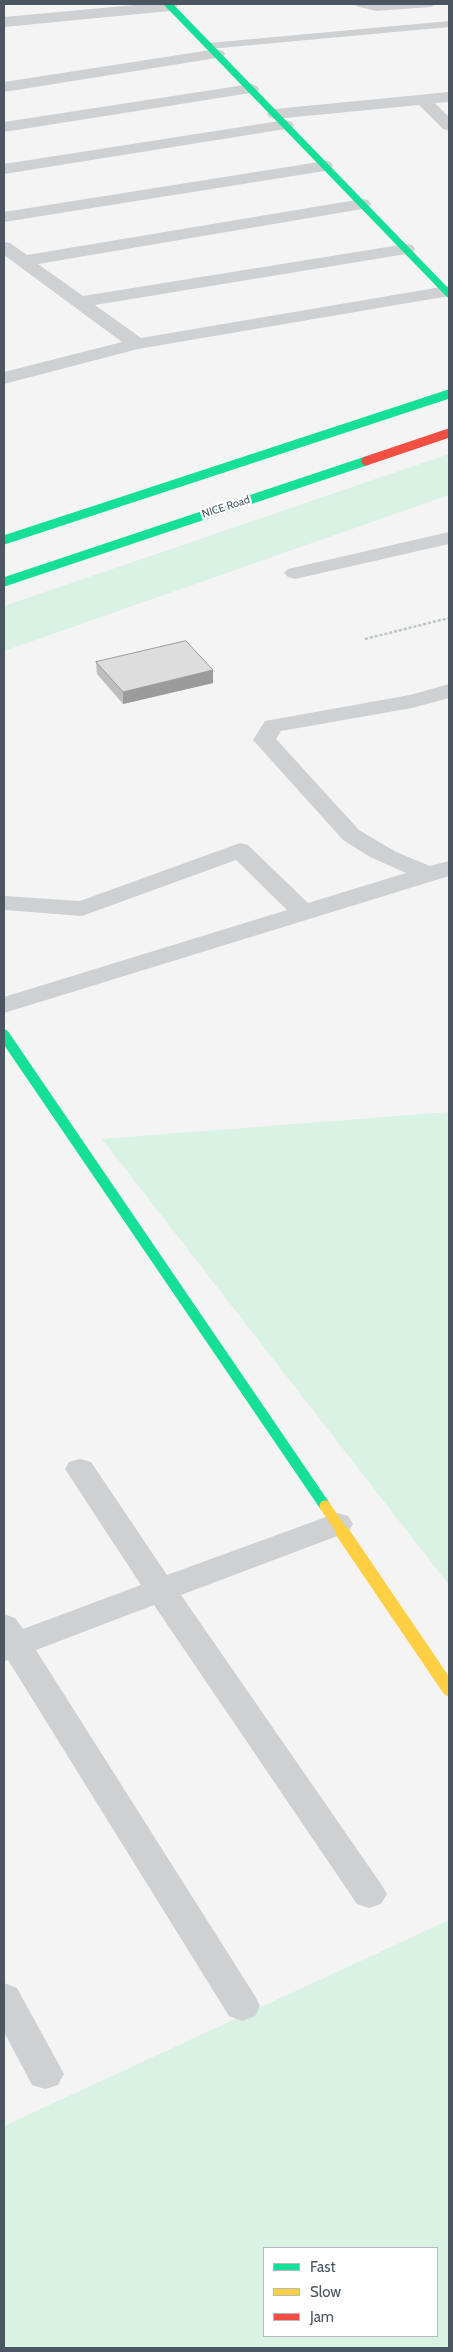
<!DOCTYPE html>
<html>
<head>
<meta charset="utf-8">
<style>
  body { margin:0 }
  #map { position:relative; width:453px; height:2352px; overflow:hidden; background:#f4f4f4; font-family:Cabin,sans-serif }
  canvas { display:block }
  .frame { position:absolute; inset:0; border:5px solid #4a5661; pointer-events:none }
  .legend { position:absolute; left:263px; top:2247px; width:175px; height:90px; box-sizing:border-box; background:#fff; border:1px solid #b7bbc0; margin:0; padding:6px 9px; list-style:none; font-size:15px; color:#4a5661 }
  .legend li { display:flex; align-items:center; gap:10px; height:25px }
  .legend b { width:25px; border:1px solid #b7bbc0 }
</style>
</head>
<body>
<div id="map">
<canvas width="453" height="2352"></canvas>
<div class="frame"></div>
<ul class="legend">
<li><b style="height:6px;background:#16e098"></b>Fast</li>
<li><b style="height:6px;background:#ffcf43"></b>Slow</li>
<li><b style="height:6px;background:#f24e42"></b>Jam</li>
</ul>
</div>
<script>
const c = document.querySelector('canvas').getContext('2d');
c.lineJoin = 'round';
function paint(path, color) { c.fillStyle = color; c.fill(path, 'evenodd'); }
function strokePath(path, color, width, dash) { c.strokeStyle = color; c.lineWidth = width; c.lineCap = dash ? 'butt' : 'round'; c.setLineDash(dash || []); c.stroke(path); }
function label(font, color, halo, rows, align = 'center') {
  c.font = font + ' Cabin,sans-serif'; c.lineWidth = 4.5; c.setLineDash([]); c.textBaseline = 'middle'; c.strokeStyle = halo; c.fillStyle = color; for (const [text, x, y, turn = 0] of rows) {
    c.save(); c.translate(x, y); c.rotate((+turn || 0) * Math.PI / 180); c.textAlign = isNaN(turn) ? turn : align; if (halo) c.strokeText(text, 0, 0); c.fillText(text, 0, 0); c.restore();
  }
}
paint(new Path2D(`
  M449 454V495L4 651V606Z
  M449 1112V1585L102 1139Z
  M449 1920V2348H4V2126ZM264 2248H437V2336H264Z`), '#d9f2e3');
strokePath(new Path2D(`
  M365 639 449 618`), '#bcc7c4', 2.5, [3, 2]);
paint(new Path2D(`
  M355 4H436L431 7 376 11 356 6Z
  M449 21V27L209 49 203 46 209 43Z`), '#ced0d2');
paint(new Path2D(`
  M146 4H176L178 6 170 11 4 27V17Z
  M217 49 223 51 225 54 223 57 4 92V82Z
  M251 84 257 86 259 89 257 92 4 132V122Z
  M449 92V102L435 103 449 117V131L443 129 419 105 275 119 269 117 267 114 269 111 275 109Z
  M286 120 292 122 294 125 292 128 4 174V164Z
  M325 161 331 162 333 166 331 170 4 222V212Z
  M362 199 368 200 371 204 368 208 38 264 83 296 406 244 412 245 415 249 412 253 406 254 95 305 141 338 447 286H449V296L138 349 4 384V372L122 342 4 255V242L10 243 27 255Z
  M449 532V544L295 579 288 577 284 573 288 569Z
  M449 684V698L412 708 281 731 276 739 359 830 369 836 396 852 430 866 449 861V876L4 1013V997L287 910 236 860 82 916 4 910V896L80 901 240 843 248 845 308 903 406 873 370 857 343 840 253 740 265 721 410 695Z
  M80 1459 91 1462 167 1575 337 1513 348 1516 353 1524 348 1532 181 1595 381 1884 387 1894 381 1904 369 1908 357 1904 154 1605 36 1650 255 1996 260 2006 255 2016 242 2021 229 2016 8 1660 4 1661V1614L15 1618 23 1629 141 1585 65 1469 69 1462Z
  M4 1983 17 1988 58 2063 64 2074 58 2085 45 2089 32 2085 4 2032Z`), '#ced0d2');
strokePath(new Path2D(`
  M168 4 449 294`), '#16e098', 7);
strokePath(new Path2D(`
  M4 540 449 394
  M4 582 366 461`), '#16e098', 9);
strokePath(new Path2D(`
  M4 1035 325 1506`), '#16e098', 11);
strokePath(new Path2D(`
  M325 1506 344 1534`), '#ffcf43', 11);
strokePath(new Path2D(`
  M343 1533 449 1689`), '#ffcf43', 14);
strokePath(new Path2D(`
  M366 461 449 433`), '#f24e42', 9);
paint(new Path2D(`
  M96 662 213 670V683L123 704 97 674Z`), '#bebebf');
paint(new Path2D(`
  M213 670V683L123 704V692Z`), '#9b9b9b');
const building = new Path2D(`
  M186 641 213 670 123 692 96 662Z`);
paint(building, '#ddddde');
strokePath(building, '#9b9b9b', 1);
label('11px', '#4a5661', '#fff', [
  ["NICE Road",226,507,-18]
]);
</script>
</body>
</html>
